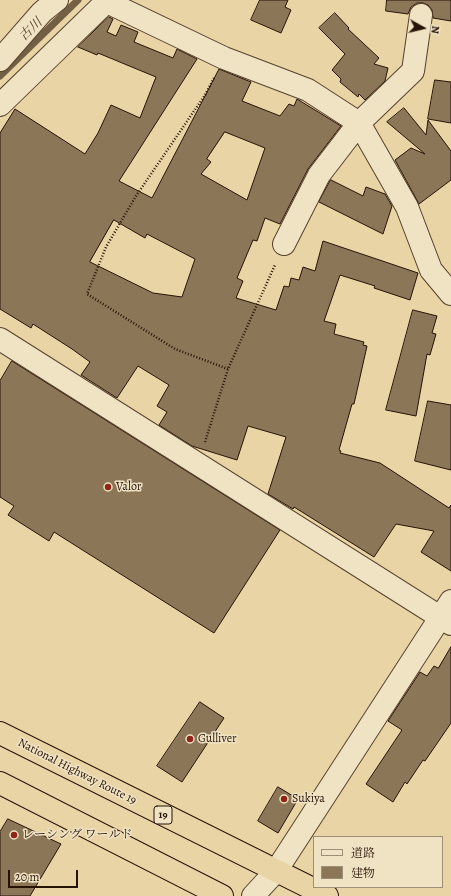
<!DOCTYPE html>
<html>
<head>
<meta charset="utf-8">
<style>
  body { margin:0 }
  #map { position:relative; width:451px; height:896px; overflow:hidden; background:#e8d4a4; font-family:Alegreya,"Noto Serif JP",serif }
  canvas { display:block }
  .legend { position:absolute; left:313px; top:836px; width:130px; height:52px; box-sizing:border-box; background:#f0e3c4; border:1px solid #a08f78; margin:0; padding:5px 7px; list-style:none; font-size:12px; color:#271206 }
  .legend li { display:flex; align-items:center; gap:8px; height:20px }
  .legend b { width:20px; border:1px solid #a08f78 }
  .north { position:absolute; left:403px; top:8px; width:40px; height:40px; -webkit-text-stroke:3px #f0e3c4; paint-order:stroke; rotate:98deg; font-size:11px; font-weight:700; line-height:16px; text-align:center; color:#271206 }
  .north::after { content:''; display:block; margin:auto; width:14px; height:18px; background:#271206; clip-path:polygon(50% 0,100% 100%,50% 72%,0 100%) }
  .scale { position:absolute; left:8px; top:870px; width:70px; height:18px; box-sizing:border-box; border:2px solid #271206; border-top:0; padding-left:5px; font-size:12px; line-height:14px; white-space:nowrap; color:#271206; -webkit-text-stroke:3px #f0e3c4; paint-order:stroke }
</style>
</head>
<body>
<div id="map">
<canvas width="451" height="896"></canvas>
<ul class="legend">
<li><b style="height:5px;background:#f0e3c4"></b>道路</li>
<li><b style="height:11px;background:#8b7758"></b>建物</li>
</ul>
<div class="north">N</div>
<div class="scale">20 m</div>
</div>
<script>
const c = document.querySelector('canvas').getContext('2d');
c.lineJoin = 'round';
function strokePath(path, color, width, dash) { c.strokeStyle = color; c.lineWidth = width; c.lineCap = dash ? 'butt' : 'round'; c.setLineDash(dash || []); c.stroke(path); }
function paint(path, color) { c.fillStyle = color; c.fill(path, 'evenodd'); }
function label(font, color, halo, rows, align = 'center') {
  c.font = font + ' Alegreya,"Noto Serif JP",serif'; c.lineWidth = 3; c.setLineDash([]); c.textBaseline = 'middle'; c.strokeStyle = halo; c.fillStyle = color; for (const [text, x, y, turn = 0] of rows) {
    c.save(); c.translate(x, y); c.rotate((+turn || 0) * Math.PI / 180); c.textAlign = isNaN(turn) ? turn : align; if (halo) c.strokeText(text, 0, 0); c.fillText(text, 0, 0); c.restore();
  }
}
strokePath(new Path2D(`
  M0 76 78 0`), '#735f44', 7);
const building = new Path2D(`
  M260 0H288L285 7 291 10 281 33 251 20Z
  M387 0H451V21L433 18 432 10 428 5 423 3H417L411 7 408 14 386 11Z
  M335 13 349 28 348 29 379 58 374 64 388 68 385 81 365 100 359 94 358 97 340 82 341 79 332 70 345 54 319 28Z
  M109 17 113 19 107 32 116 36 121 25 138 32 134 42 173 58 177 49 197 59 119 181 152 198 219 69 251 82 242 101 280 116 289 104 294 106 297 99 341 126 308 169 280 224 265 218 257 241 253 240 237 278 243 281 236 298 276 310 284 286 289 287 291 278 299 280 303 267 315 271 323 241 418 273 410 300 374 288 375 286 340 275 324 321 336 324 334 334 364 342 363 345 367 346 354 404H352L339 450 341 451 340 453 380 463 449 508 451 505V571L421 552 434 531 396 524 374 557 294 507 293 509 268 494 286 437 248 426 237 460 192 446 159 425 167 412 157 406 169 385 138 366 117 398 81 375 90 362 72 349 33 324 31 328 0 309V133L15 109 85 154 98 133 111 105 140 118 156 77 98 53 97 55 78 47ZM225 132 265 148 247 200 201 174 211 162 207 159ZM114 220 145 238 147 234 195 259 182 297 153 293 90 262Z
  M435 80 451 82V123L428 119Z
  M404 108 426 135 428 120 451 151V180L419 204 395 160 411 148 425 154 387 122Z
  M331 180 363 196 366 187 385 194 392 206 383 234 319 202Z
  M413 310 437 316 432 333 436 334 430 355 427 354 416 416 386 410Z
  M12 361 280 530 214 633 54 532 49 541 8 515 14 506 0 497V381Z
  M428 401 451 405V470L415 461Z
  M451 647V723L425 761 423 760 407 784 405 782 393 802 366 784 402 730 388 721 420 672 427 676 434 666 438 668Z
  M200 702 224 718 182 782 157 766Z
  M278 787 298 799 278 833 258 821Z
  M8 819 61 844 30 896H0V832Z`);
paint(building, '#8b7758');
strokePath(building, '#271206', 1);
const minor = new Path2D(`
  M103 0 224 58 308 90 359 123 407 207 431 270 451 294
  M0 60 42 12 57 0
  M0 105 108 0
  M284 244 319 175 359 123 413 71 421 15
  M0 339 451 624
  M253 896 276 871 451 601`);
const highway = new Path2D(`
  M0 733 327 896
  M0 783 222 896`);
strokePath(minor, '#57422e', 24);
strokePath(highway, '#271206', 24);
strokePath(new Path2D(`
  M214 78 205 95 136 196 106 247 87 294 175 349 228 369
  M205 442 228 369 275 265`), '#271206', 2.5, [1, 2]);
strokePath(minor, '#f0e3c4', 22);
strokePath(highway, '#e8d4a4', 22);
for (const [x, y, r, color] of [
  [108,487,4,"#8f2418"],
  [190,739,4,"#8f2418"],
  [284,799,4,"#8f2418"],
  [14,835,4,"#8f2418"]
]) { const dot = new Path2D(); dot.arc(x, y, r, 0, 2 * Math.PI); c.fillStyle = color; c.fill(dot); strokePath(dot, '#f0e3c4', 1.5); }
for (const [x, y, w] of [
  [163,815,18]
]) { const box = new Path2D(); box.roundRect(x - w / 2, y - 9, w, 18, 3); c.fillStyle = '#f0e3c4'; c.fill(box); strokePath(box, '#271206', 1); }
label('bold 11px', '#271206', null, [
  ["19",163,815]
]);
label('12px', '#271206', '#f0e3c4', [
  ["Valor",116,487],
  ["Gulliver",198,739],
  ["Sukiya",292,799],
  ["レーシング ワールド",22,835]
], 'left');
label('12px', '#271206', '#f0e3c4', [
  ["National Highway Route 19",77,772,27]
]);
label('italic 13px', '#5a4530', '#f0e3c4', [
  ["古川",31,30,-44]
]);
</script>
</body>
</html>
